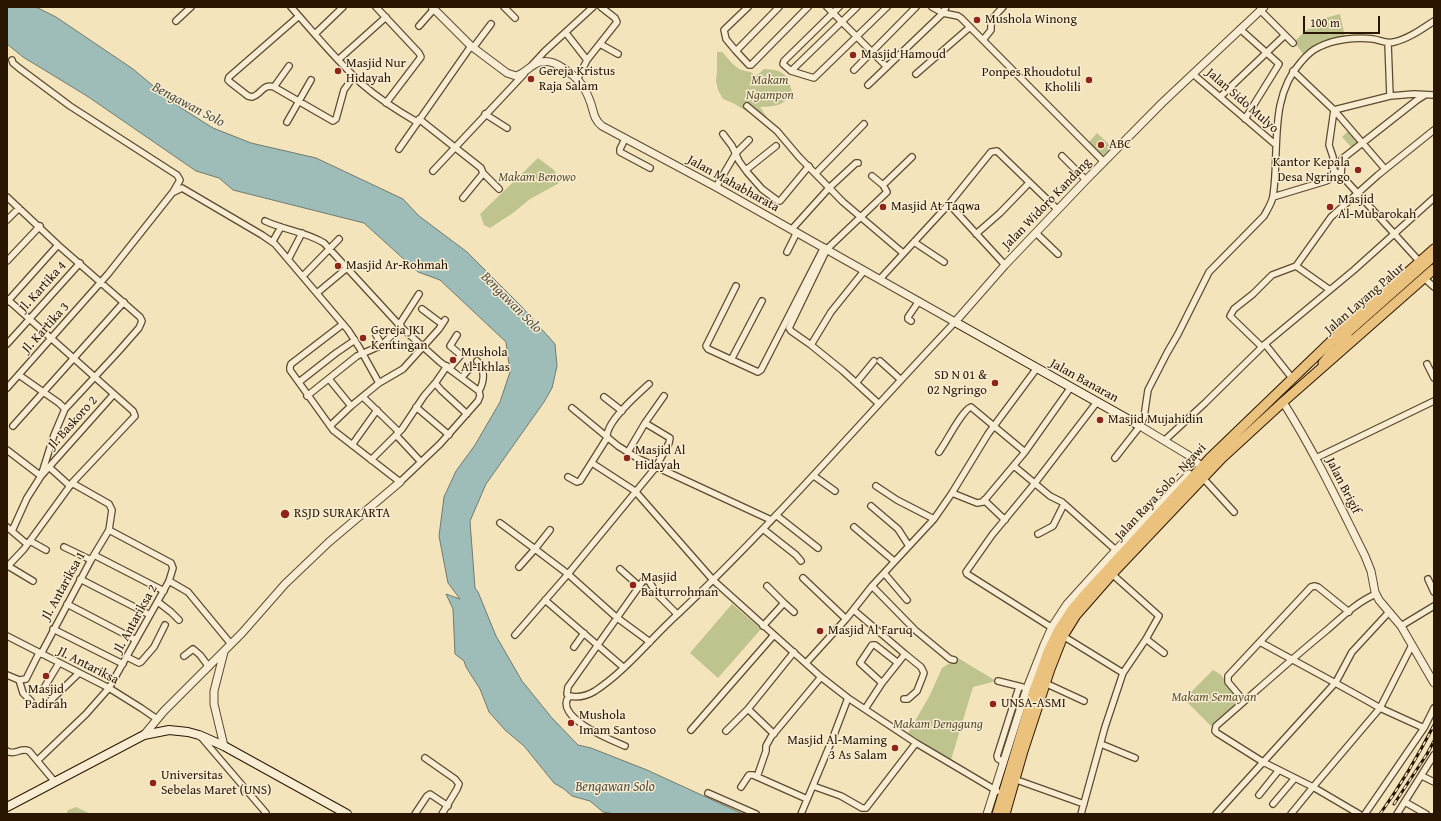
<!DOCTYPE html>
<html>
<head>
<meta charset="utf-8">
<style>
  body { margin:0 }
  #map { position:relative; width:1441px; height:821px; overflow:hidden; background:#f4e4bc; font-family:"Gentium Book Plus",serif }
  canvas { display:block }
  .frame { position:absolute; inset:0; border:8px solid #2a1600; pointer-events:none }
  .scale { position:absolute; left:1303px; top:16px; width:77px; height:18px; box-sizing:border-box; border:2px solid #2a1600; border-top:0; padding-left:5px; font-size:12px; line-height:14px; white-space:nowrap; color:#2a1600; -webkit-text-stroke:3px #f8edd3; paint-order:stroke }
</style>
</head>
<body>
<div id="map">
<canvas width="1441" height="821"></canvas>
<div class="frame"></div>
<div class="scale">100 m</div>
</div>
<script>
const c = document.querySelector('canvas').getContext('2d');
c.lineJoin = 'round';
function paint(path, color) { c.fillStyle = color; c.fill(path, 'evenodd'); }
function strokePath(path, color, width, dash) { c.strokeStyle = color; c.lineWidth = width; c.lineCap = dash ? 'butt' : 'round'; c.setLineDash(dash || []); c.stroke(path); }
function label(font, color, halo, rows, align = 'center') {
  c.font = font + ' "Gentium Book Plus",serif'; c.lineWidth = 3; c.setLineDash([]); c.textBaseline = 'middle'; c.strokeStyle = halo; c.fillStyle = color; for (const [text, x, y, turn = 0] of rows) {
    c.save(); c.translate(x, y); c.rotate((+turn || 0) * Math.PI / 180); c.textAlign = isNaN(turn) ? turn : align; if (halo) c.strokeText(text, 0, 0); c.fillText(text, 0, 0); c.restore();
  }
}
paint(new Path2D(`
  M1340 14 1345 37 1319 44 1304 55 1294 42 1305 31 1325 18Z
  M717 52H722C728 58 734 67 741 70 748 72 749 70 756 76L764 69C783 70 787 73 792 92 783 107 776 106 760 107L774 128 733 103 723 99 718 90 716 81 717 72Z
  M1348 131 1358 142 1351 147 1342 137Z
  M1097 133 1113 148 1104 157 1089 142Z
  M538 158 554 170 561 182 530 199 513 213 490 228 484 225 480 214Z
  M732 604 761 629 718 678 690 653Z
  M958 658 996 681 973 687 951 760 908 733 930 695 942 668Z
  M1213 670 1220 674 1241 699 1216 723 1211 726 1184 699Z
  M76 807 91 814H66L68 810Z`), '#bfc38e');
const water = new Path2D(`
  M7 7H36L56 17 133 69 175 104 213 128 251 143 316 158 403 199 419 216 467 252 521 306 555 344 557 366 552 388 544 402 486 484 470 521 475 588 478 592 496 636 522 681 552 718 578 745 591 748 647 770 743 814H615L603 812 590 801 572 796 564 789 554 783 524 746 505 730 489 712 480 689 466 667 464 661 455 654 453 609 446 594 460 599 448 583 439 536 444 497 456 471 475 445 500 402 510 372 506 342 440 280 418 272 364 223 233 190 219 178 196 171 87 96 23 57 7 44Z`);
paint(water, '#9ebdb9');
strokePath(water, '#707a6f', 1);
const minor = new Path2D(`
  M291 7C314 33 336 60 362 84 379 99 398 111 417 122
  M376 7 419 53 421 57 386 103
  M504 7 515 18
  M779 7 736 51 749 65H751L808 7
  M827 7 887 67
  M839 7 784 61 783 64 791 71 814 78 887 7
  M932 7 943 13 958 16 961 18 1104 162
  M1260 10 1293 43
  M299 16 229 77 228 80 230 82 248 96 252 97C261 95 263 83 274 87L333 121 336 119 344 90 354 76
  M176 21 191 7
  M419 26 434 9
  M1240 29 1279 64 1245 119
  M566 33 587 60
  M315 34 343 7
  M983 40 991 30C990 19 996 15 1003 7
  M1388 43 1390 96
  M600 44 618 54
  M473 48 491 24
  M736 51 726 39 724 30 748 7
  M338 60 386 17
  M532 65 545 51 593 7
  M854 70 916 7
  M791 71 857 7
  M916 74 970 27
  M1193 74 1276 145
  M578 78 587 60 617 22 615 18 601 7
  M868 85 943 13 946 7
  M274 87 289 66
  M1220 97 1285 35
  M747 106 777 131 799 157 843 202 903 253
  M485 114 507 128
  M419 119 481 168 483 173 481 176 463 198
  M287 122 311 80
  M723 134 732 146 739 161 747 172 762 189 778 201H780L809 166
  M625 139 620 149V152L650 168
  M399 149 471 46
  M1062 156 1086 180
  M1385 169 1334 110 1390 96 1414 94 1434 95
  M746 170 776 146
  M433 171 524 74
  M1334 171 1341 175 1419 261
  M483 173 499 189
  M816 173 864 124
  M1341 175 1342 159 1417 100 1425 95
  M872 176 883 185 887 192 827 249 789 328 791 331 811 345 843 371 878 403
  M883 185 912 157
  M716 187 736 153 749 140
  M174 192 182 188 262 235 275 244 348 330 359 347 379 383
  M7 197 58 245 140 317 142 321 139 328 117 353 65 409 54 435 41 476 7 450
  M1273 197 1326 181 1332 178 1334 171 1333 157 1329 145 1334 110 1293 71
  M949 204 991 152 997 151 1057 209
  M7 220 19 208
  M265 221C284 230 307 232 324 243L402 328 440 362 479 391 480 396 478 401 440 444 400 482 333 430 290 370V367L291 364 343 324
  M792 229 829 188 856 163H858
  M1036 233 1058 254
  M976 234 1000 213 1029 183
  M273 241 281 227
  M914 242 944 262
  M787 252 797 232
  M289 258 302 233
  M7 261 40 226
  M1296 266 1330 290
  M303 276 339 239
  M1424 278 1434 287
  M880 279 949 204 1005 265
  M736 286 706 346 708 349 758 372 761 370 824 247
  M317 293 347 268
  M7 299 133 411 135 416 72 483 24 549 7 567
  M7 302 58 245
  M422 309 442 324
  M911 321 908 319V317L919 301
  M399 325 419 294
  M376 335 382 345
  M7 344 80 263
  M1265 344 1292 378
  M811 345 831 312 864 271
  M1262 347 1230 316 1234 309 1253 294 1272 275 1296 266 1331 217 1378 175 1434 130
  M731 360 762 301
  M477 361C486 369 484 382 479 391
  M880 361 900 379
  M1427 364 1434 378
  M450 368 461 355 450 346 457 335
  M19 375 59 403 65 409
  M462 377 471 367
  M329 379 351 406
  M299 382 336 353 355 340
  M435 383 441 390 467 414
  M856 383 874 361
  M7 388 108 274 173 192 180 180 177 175 70 106 19 68 13 63 12 60
  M307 396 357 356 382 345 401 326
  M363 397 399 432
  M604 397 622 411
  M416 407 449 435
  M572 408 618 446 637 458 771 520
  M13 426 124 302
  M330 426 351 406 379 383 403 369 439 329 445 320
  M396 435 421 462
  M1165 440 1205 403 1265 344 1354 270 1434 198
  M352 445 377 410
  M628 452 645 423 664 396
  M939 452C946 443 962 410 971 407L1025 452 983 502 977 503 952 493
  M1025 452 1071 387
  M1115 458 1140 426 1144 417 1148 390 1167 353 1178 334 1209 272 1264 216C1267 210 1272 203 1273 196 1280 152 1268 98 1301 62 1306 56 1312 50 1319 47 1335 39 1356 37 1373 39 1380 40 1386 44 1394 42 1408 39 1422 29 1434 21
  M1316 458 1434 401
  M371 460 402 429 424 396 436 382 447 366
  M592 463 635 491 713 580 821 677 848 698 916 743 997 791
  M1014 466 1050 496 1062 502 1118 552
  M49 467 70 486
  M814 476 835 491
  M568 477 577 482 580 481 607 438C605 422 638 394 649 384
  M1203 478 1234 512
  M876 486 897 500 934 519
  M984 500 1005 520
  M871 506 898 529 909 546
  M776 515 818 548
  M500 523 535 549 568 574 616 617 650 642
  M7 527 27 544
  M854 527 894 561
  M763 529 796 555 801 561
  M12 531 27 498 41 476 114 394
  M1038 534 1053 526 1064 504
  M30 541 46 550
  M64 547 91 560
  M94 555 164 591
  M8 566 33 581
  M519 567 535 549 550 530
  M620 569 639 586
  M884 573 907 600
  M803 578 846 619
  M80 579 150 615
  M1428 579 1434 592
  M169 581 188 592 231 644
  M872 586 915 630 950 659 954 660
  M1376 594C1357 602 1342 617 1327 630 1289 661 1253 694 1216 726L1215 731 1217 733 1263 762 1313 787 1380 708 1424 728 1434 708
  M545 600 623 667
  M158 602 171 612 179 620
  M784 603 794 612
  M67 604 136 640
  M856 612 905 654 882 683 865 709
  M763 626 784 603 767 586
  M1401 626 1434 606
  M53 629 123 664
  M1054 629 967 574 966 572 992 535 1035 483 1097 402
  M515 635 568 574 656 467 669 443 670 438 645 423
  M7 636 109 688 141 708 157 719
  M1063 636 1123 673
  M1146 639 1164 653
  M1260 642C1300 664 1340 685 1380 708L1412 645
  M574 647 584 633
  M41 654 91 560 109 530 112 510 109 504 72 483
  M184 656 193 649 200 655 209 667
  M127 657 139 663 141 662 154 647 165 625
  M806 663 846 619 872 586 934 519 952 493 988 434 1037 368
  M7 675 19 680
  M19 680 26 679 39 653
  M19 680 23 693 31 701
  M998 681 1022 687
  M882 683 860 663 872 645H875L898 663
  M1045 683 1084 701
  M44 688 59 663
  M569 696C579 698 587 696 595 691 627 670 651 638 679 613 776 521 863 419 955 322
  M569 696 567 694 568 687 643 581 648 580 658 595 677 614
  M569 696C553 717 611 740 625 746
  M904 699H908L917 691 924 673 921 667 905 654
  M50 701 79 673
  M1244 701 1228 682V676L1311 587 1315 586 1318 587 1349 612
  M748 709 774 734
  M691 730 774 635
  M726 731 748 709 794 652
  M201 737 266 813
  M1101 744 1135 758
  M7 751C14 756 21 747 29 751L55 782
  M425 758 455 779 459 784 457 789 442 814
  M38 760 86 714 109 688 169 581 173 568 171 563 109 530
  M1004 762 998 759 997 756 1019 687
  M1422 776 1434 782
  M757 777 766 751V746L771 737 821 677
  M1014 779 1084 804
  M813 786 841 796 862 808H866L916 743
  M741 787 749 775H753L807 799
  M708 793 756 814
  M1259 795 1279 770
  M1405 802 1426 814
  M1273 804 1295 778
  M415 814 427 796 430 794 448 806
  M801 814 832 740 848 698
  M1081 814 1105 727 1123 673 1146 639 1159 616 1112 574
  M1216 814 1336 682 1352 652 1389 612
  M1291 814 1313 787 1359 814
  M1365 814 1424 728
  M1397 814 1434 755`);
const tertiary = new Path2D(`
  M432 7 471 46 507 73 516 76C526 73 530 65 540 62 549 60 556 63 563 68 578 78 584 85 590 101 594 111 593 119 602 126L716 187 955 322 1005 265 1086 180 1162 103 1264 7
  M1283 402C1314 451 1339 504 1365 556L1371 571 1375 592 1379 600 1401 626 1434 683
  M1140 426 1188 455 1202 467
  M224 652 214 691V704L224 746
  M144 735 164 711 242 633 285 584 329 542 400 482
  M987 814 1027 688 1044 645 1052 627 1067 604 1116 550 1189 474`);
const secondary = new Path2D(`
  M955 322 1140 426
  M7 807 144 735 169 730 188 732 199 735 224 746 347 814`);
const primary = new Path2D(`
  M1338 341 1434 256
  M1323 363 1331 353 1348 338`);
const trunk = new Path2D(`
  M997 814 1034 691 1048 652 1058 631 1071 611 1087 592 1210 458 1347 326 1434 249
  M1005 814 1023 751 1050 669 1063 636 1076 615 1112 574 1222 458 1283 402 1434 269`);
strokePath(minor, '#5c4a2f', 8);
strokePath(tertiary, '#5c4a2f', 9);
strokePath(secondary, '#2a1600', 10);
strokePath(primary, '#2a1600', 11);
strokePath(trunk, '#2a1600', 11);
strokePath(minor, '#f8edd3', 5.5);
strokePath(tertiary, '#f8edd3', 7);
strokePath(secondary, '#f8edd3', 8);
strokePath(primary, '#eac27e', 9);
strokePath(trunk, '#eac27e', 9);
const rail = new Path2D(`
  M1394 804 1427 754 1434 741
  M1380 814C1400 786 1418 756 1434 725`);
strokePath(rail, '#2a1600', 3);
strokePath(rail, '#f8edd3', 1.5, [4.5]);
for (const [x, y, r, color] of [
  [977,20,4,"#8f2418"],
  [853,55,4,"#8f2418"],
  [338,71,4,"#8f2418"],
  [531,79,4,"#8f2418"],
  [1089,80,4,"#8f2418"],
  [1101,145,4,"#8f2418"],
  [1358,170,4,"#8f2418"],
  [883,207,4,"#8f2418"],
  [1330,207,4,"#8f2418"],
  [338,266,4,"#8f2418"],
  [363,338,4,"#8f2418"],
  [453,360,4,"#8f2418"],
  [995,383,4,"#8f2418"],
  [1100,420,4,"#8f2418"],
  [627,458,4,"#8f2418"],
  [285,514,5,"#8f2418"],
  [633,585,4,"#8f2418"],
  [820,631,4,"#8f2418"],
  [46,676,4,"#8f2418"],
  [993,704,4,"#8f2418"],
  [571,723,4,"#8f2418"],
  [895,748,4,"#8f2418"],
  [153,783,4,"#8f2418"]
]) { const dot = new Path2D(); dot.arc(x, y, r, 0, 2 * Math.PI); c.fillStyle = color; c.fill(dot); strokePath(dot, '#f8edd3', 1.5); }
label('13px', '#2a1600', '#f8edd3', [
  ["Mushola Winong",985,20],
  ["Masjid Hamoud",861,55],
  ["Masjid Nur",346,64],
  ["Hidayah",346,79],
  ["Gereja Kristus",539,72],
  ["Raja Salam",539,87],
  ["Ponpes Rhoudotul",1081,73,"right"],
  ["Kholili",1081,88,"right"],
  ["ABC",1109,145],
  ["Kantor Kepala",1350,163,"right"],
  ["Desa Ngringo",1350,178,"right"],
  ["Masjid",1338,200],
  ["Al-Mubarokah",1338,215],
  ["Masjid At Taqwa",891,207],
  ["Masjid Ar-Rohmah",346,266],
  ["Gereja JKI",371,331],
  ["Kentingan",371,346],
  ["Mushola",461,353],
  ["Al-Ikhlas",461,368],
  ["SD N 01 &",987,376,"right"],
  ["02 Ngringo",987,391,"right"],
  ["Masjid Mujahidin",1108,420],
  ["Masjid Al",635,451],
  ["Hidayah",635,466],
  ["RSJD SURAKARTA",294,514],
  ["Masjid",641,578],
  ["Baiturrohman",641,593],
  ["Masjid Al Faruq",828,631],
  ["Masjid",46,690,"center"],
  ["Padirah",46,705,"center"],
  ["UNSA-ASMI",1001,704],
  ["Mushola",579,716],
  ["Imam Santoso",579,731],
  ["Masjid Al-Maming",887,741,"right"],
  ["3 As Salam",887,756,"right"],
  ["Universitas",161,776],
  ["Sebelas Maret (UNS)",161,791]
], 'left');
label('italic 13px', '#5e5332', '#f8edd3', [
  ["Makam",770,81],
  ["Ngampon",770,96],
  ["Makam Benowo",537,178],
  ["Makam Semayan",1214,698],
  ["Makam Denggung",938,725]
]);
label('13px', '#2a1600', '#f8edd3', [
  ["Jalan Sido Mulyo",1242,101,41],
  ["Jalan Mahabharata",733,184,29],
  ["Jalan Widoro Kandang",1047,204,-46],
  ["Jl. Kartika 4",43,287,-48],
  ["Jalan Layang Palur",1365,299,-41],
  ["Jl. Kartika 3",46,328,-48],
  ["Jalan Banaran",1084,381,29],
  ["Jl. Baskoro 2",73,423,-48],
  ["Jalan Brigif",1343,486,63],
  ["Jalan Raya Solo - Ngawi",1161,492,-47],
  ["Jl. Antariksa 1",64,586,-61],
  ["Jl. Antariksa 2",136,619,-61],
  ["Jl. Antariksa",88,666,27]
]);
label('italic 14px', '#535041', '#f8edd3', [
  ["Bengawan Solo",188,105,28],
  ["Bengawan Solo",511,303,45],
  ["Bengawan Solo",615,787]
]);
</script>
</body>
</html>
